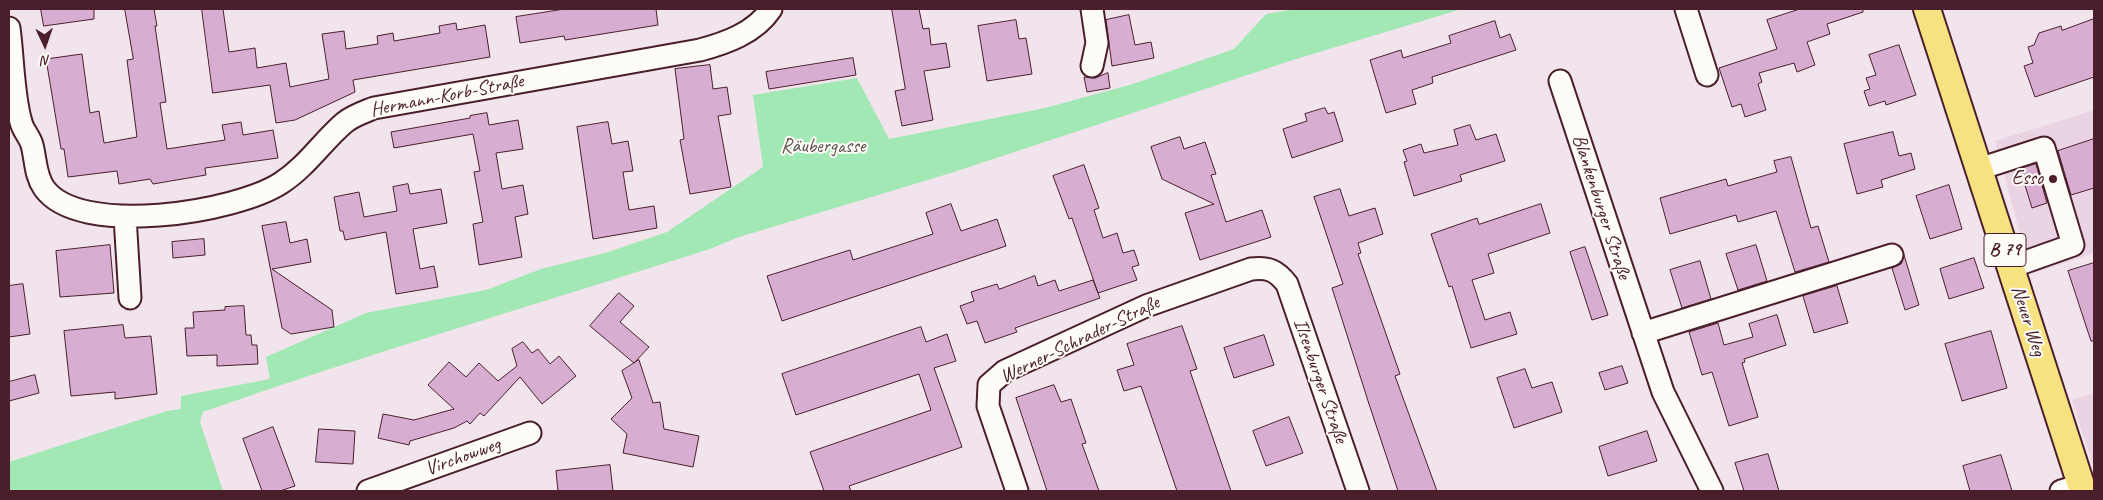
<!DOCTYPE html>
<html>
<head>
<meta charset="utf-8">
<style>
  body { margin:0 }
  #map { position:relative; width:2103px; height:500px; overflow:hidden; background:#f2e4ec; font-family:Caveat,sans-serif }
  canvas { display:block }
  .frame { position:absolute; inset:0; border:10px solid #4a1f2b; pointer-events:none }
  .north { position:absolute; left:20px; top:20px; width:50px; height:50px; -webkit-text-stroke:4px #fdfcf7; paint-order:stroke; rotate:177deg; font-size:14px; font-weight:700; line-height:20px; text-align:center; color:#4a1f2b }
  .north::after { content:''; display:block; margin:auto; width:18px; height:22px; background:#4a1f2b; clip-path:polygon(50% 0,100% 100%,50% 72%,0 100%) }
</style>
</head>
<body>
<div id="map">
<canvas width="2103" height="500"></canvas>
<div class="frame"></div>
<div class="north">N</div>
</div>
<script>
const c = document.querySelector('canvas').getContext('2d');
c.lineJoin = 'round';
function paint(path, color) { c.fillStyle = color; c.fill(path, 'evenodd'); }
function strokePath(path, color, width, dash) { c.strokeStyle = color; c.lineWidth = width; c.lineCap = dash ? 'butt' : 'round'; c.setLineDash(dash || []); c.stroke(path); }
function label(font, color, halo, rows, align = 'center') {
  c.font = font + ' Caveat,sans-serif'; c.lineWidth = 4; c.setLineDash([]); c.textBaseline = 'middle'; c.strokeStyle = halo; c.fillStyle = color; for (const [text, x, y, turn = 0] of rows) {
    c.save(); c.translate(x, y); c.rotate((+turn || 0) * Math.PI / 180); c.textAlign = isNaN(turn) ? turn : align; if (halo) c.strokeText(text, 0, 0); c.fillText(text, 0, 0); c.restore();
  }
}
paint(new Path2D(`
  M2094 110V253L2031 274 1995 141Z
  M2094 393V469L2072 400Z`), '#ead4e4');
paint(new Path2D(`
  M1296 9H1462L1296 59 954 172 736 238 710 249C541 303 370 353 203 412L200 422 223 491H9V462L167 411 181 409V396L270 379 266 357 366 313 486 290 541 269 605 253 667 232 763 167 753 95 857 78 889 139 1045 108 1133 84 1234 49 1266 14Z`), '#a1e8b5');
const building = new Path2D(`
  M41 9H94V19L44 26Z
  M125 9H154L157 26H155L166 102 160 103 167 149 225 140 222 125 241 122 243 135 273 130 278 158 205 168 206 175 153 184 150 179 119 184 117 171 68 177 64 149H61L46 59 82 54 90 113 99 111 104 143 137 137 127 60 133 59Z
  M202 9H223L229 52 255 48 257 68 286 63 290 87 329 79 322 34 344 31 346 49 378 44 377 36 393 33 394 41 440 33 439 26 456 23 457 30 485 25 490 57 353 80 355 92 295 120 276 123 270 85 213 93Z
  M565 9H656L658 25 565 40 564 36 520 43 516 17Z
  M892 9H919L923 29 929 28 931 45 946 43 950 67 924 71 933 120 902 126 895 91 905 89Z
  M1800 9H1863V12L1827 24 1830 34 1807 42 1815 65 1797 72 1794 63 1759 73 1762 82 1758 84 1766 110 1745 117 1741 104 1732 107 1719 68 1777 49 1767 20Z
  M1129 15 1135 45 1151 42 1154 58 1112 66 1106 20Z
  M2094 19V77L2035 97 2024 66 2033 63 2028 47 2034 45 2039 33 2061 26 2062 30Z
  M1016 20 1019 39 1026 38 1032 74 987 81 978 26Z
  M1495 21 1500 38 1510 34 1516 50 1432 77 1433 83 1412 90 1416 104 1386 113 1370 60 1401 50 1403 58 1451 43 1449 36Z
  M1899 45 1916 95 1886 105 1885 101 1869 106 1864 91 1870 89 1866 78 1876 75 1869 55Z
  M853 58 856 75 769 89 766 72Z
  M710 65 713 89 727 87 731 114 718 116 731 187 690 194 680 140 684 139 675 69Z
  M1108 73 1110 88 1087 92 1084 77 1095 78Z
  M1325 108 1328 114 1334 112 1343 141 1292 158 1283 129 1307 121 1305 114Z
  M487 113 489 125 518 120 523 149 496 153 502 189 523 185 528 214 515 217 522 257 479 265 473 224 483 222 474 172 480 171 473 134 394 148 391 132 470 118V116Z
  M608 122 612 144 628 141 633 171 623 172 629 210 654 206 657 228 593 239 577 127Z
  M1470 125 1476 140 1496 134 1505 161 1460 175 1462 181 1414 196 1404 162 1407 161 1403 150 1421 144 1424 153 1458 145 1454 130Z
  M1893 132 1899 156 1911 153 1915 169 1881 180 1883 187 1857 194 1844 144Z
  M1180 137 1184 149 1205 142 1216 174 1211 175 1226 222 1262 210 1271 237 1200 260 1185 213 1214 204 1162 179 1151 147Z
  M2094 139V188L2071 195 2058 151Z
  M1791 157 1811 228 1818 226 1829 262 1795 272 1776 211 1738 222 1736 215 1670 234 1660 198 1726 179 1728 186 1777 172 1774 161Z
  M2036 164 2047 203 2032 208 2020 169Z
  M1084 165 1099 208 1094 210 1103 238 1117 233 1123 253 1134 250 1139 265 1132 267 1137 280 1098 293 1072 218 1069 219 1053 176Z
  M408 184 410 194 441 189 447 223 413 229 420 269 434 266 438 287 396 294 386 232 345 240 343 231H340L334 197 359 192 364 217 397 211 393 187Z
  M1949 185 1962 229 1930 239 1916 196Z
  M1340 189 1349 216 1375 208 1383 234 1358 243 1361 253 1358 254 1400 374 1395 376 1437 491H1398L1369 404 1332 288 1343 284 1314 197Z
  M951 204 961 231 997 219 1006 246 782 321 767 276 850 250 853 260 933 234 926 213Z
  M1541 204 1550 233 1488 254 1494 273 1472 280 1485 320 1510 312 1517 334 1471 348 1452 286 1449 287 1431 234 1477 218 1479 224Z
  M286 222 290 243 307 239 311 262 272 269 332 310 334 327 291 334 282 328 262 226Z
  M204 239 205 255 173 258 172 242Z
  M110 245 114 293 60 297 56 251Z
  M1756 245 1767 281 1738 290 1726 254Z
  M1585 247 1608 315 1592 320 1570 252Z
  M1904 255 1919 305 1905 310 1892 268 1901 264Z
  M1974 258 1984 288 1949 299 1940 269Z
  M1700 261 1711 299 1682 308 1670 270Z
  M2094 263V341H2091L2068 271Z
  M1035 276 1038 286 1055 280 1059 291 1093 280 1100 298 1015 328 1017 332 985 343 977 321 967 324 960 306 974 301 971 292 997 284 999 289Z
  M23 284 30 334 9 337V286Z
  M1837 286 1848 323 1814 333 1803 296Z
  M619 293 634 306 620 322 649 347 634 363 590 326Z
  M244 306 246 335H251L252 345H257L258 364 217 366V355L187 356 185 328H194L193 312 225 310V307Z
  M1777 315 1786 345 1744 359 1745 362 1742 363 1758 417 1729 426 1712 372 1702 375 1689 332 1718 323 1724 345 1753 337 1749 324Z
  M123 325 125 338 151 336 157 394 115 399V392L71 396 64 331Z
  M1182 326 1197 369 1190 371 1231 491H1177L1141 386 1124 391 1117 370 1134 365 1127 344Z
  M921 327 926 342 947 334 956 361 934 368 962 447 849 486 851 491H824L810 452 931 410 919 374 796 415 782 374Z
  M1991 331 2007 388 1962 401 1945 344Z
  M1264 335 1274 365 1234 378 1224 348Z
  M523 342 532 353 538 349 550 364 559 356 576 376 542 404 520 377 484 416 480 413 470 424 467 421 454 428 410 441 409 445 378 438 383 414 414 420 454 409 428 385 449 362 466 377 479 363 498 381 517 366 512 349Z
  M639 360 653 403 660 402 664 429 699 436 693 467 623 453 627 434 611 419 632 398 622 371Z
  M1622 366 1628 383 1605 390 1599 373Z
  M1525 369 1532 388 1552 382 1562 412 1514 428 1497 378Z
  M35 375 39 393 9 401V382Z
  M1054 385 1061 402 1071 399 1086 443 1082 444 1099 491H1047L1016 398Z
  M1289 417 1303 453 1266 466 1253 431Z
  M273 427 295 486 280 491H262L243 439Z
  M319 429 355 431 353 464 316 462Z
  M1647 431 1657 461 1608 476 1599 447Z
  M1768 454 1779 491H1744L1735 463Z
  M2001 455 2012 491H1970L1963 466Z
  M610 465 613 491H558L556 471Z`);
paint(building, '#d8add2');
strokePath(building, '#4a1f2b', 1);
const minor = new Path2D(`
  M1092 9 1097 43 1092 66
  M1686 9 1707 75
  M9 28C13 56 13 96 21 122 23 131 30 137 32 145 36 160 35 175 44 188 79 238 237 212 281 183 306 167 322 142 344 123 352 116 364 112 374 108L700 50C726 43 755 33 771 9
  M1560 81 1663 392 1712 491
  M1979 169 2044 148 2073 245 2011 267
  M125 217 130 298
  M1643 333 1892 255
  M368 491 530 433
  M1017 491 988 406 989 385 1005 371 1146 306 1251 269C1268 267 1276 270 1287 284L1358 491
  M2061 491 2081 485`);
const major = new Path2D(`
  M1927 9 2083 491`);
strokePath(minor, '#4a1f2b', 25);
strokePath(major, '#4a1f2b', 30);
strokePath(minor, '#fdfcf7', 21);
strokePath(major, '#f7e281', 26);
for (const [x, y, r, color] of [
  [2053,179,5,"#4a1f2b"]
]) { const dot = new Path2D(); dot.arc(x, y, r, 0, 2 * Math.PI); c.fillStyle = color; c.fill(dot); strokePath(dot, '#fdfcf7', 2); }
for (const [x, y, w] of [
  [2005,250,42]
]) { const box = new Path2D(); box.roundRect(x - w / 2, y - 16.5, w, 33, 4); c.fillStyle = '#fdfcf7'; c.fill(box); strokePath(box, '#4a1f2b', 1); }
label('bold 19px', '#4a1f2b', null, [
  ["B 79",2005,250]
]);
label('20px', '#4a1f2b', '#fdfcf7', [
  ["Hermann-Korb-Straße",447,96,-11],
  ["Blankenburger Straße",1601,207,72],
  ["Neuer Weg",2028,321,72],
  ["Werner-Schrader-Straße",1080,340,-26],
  ["Ilsenburger Straße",1320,381,71],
  ["Virchowweg",463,457,-20]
]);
label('20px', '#60514e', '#fdfcf7', [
  ["Räubergasse",823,147]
]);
label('20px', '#4a1f2b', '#fdfcf7', [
  ["Esso",2043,179]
], 'right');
</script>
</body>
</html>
